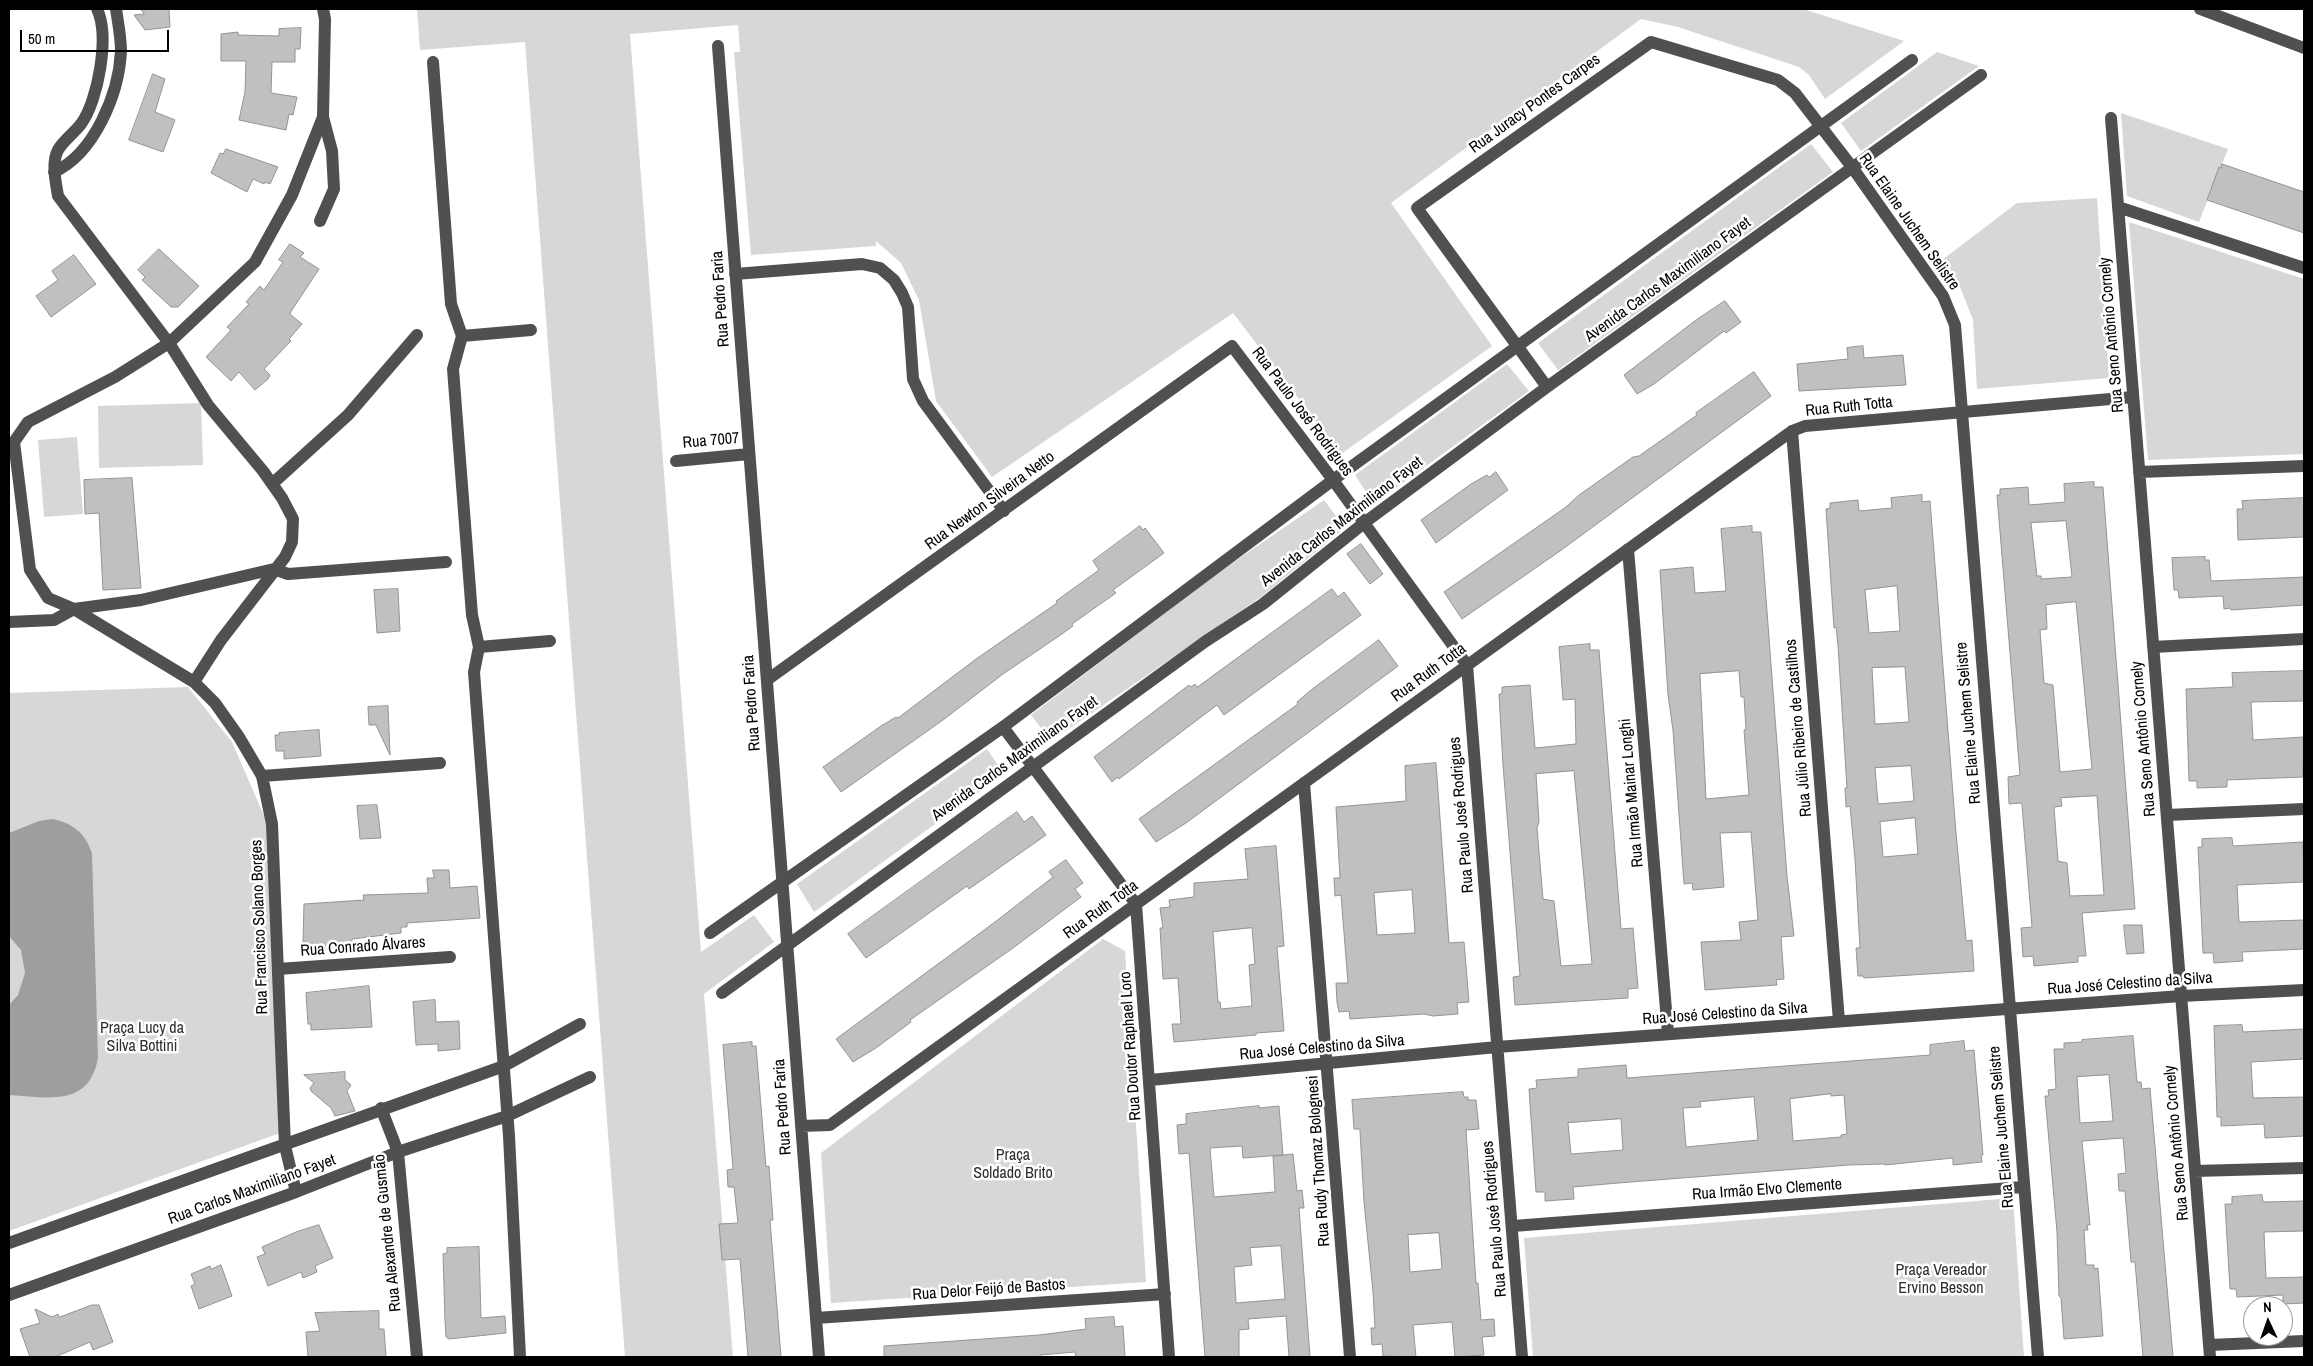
<!DOCTYPE html>
<html>
<head>
<meta charset="utf-8">
<style>
  body { margin:0 }
  #map { position:relative; width:2313px; height:1366px; overflow:hidden; background:#fff; font-family:"Archivo Narrow",sans-serif }
  canvas { display:block }
  .frame { position:absolute; inset:0; border:10px solid #000; pointer-events:none }
  .north { position:absolute; left:2243px; top:1296px; width:50px; height:50px; box-sizing:border-box; background:#fff; border:1px solid #999; border-radius:50%; rotate:357deg; font-size:14px; font-weight:700; line-height:20px; text-align:center; color:#000 }
  .north::after { content:''; display:block; margin:auto; width:18px; height:22px; background:#000; clip-path:polygon(50% 0,100% 100%,50% 72%,0 100%) }
  .scale { position:absolute; left:20px; top:30px; width:149px; height:22px; box-sizing:border-box; border:2px solid #000; border-top:0; padding-left:6px; font-size:15px; line-height:18px; white-space:nowrap; color:#000; -webkit-text-stroke:4px #fff; paint-order:stroke }
</style>
</head>
<body>
<div id="map">
<canvas width="2313" height="1366"></canvas>
<div class="frame"></div>
<div class="north">N</div>
<div class="scale">50 m</div>
</div>
<script>
const c = document.querySelector('canvas').getContext('2d');
c.lineJoin = 'round';
function paint(path, color) { c.fillStyle = color; c.fill(path, 'evenodd'); }
function strokePath(path, color, width, dash) { c.strokeStyle = color; c.lineWidth = width; c.lineCap = dash ? 'butt' : 'round'; c.setLineDash(dash || []); c.stroke(path); }
function label(font, color, halo, rows, align = 'center') {
  c.font = font + ' "Archivo Narrow",sans-serif'; c.lineWidth = 5; c.setLineDash([]); c.textBaseline = 'middle'; c.strokeStyle = halo; c.fillStyle = color; for (const [text, x, y, turn = 0] of rows) {
    c.save(); c.translate(x, y); c.rotate((+turn || 0) * Math.PI / 180); c.textAlign = isNaN(turn) ? turn : align; if (halo) c.strokeText(text, 0, 0); c.fillText(text, 0, 0); c.restore();
  }
}
paint(new Path2D(`
  M417 9H1803L1904 41 1825 99 1809 75 1799 67 1678 27 1641 19 1391 203 1492 346 1341 454 1233 313 992 477 936 401 919 300 901 263 876 241V246L751 255 734 52H740L738 25 630 34 701 952 754 915 774 942 704 994 733 1357H625L525 42 420 50Z
  M1937 52 1979 66 1861 151 1841 123Z
  M2121 113 2228 149 2199 222 2127 196Z
  M1811 144 1833 172 1558 370 1538 343Z
  M2097 198 2109 378 1977 389 1973 320 1961 289 1942 260 2017 203Z
  M2129 222 2304 279V454L2148 460Z
  M1507 364 1529 391 1374 504 1355 475Z
  M201 403 203 465 99 468 98 406Z
  M77 437 83 514 44 517 38 440Z
  M1324 500 1345 528 1261 597 1051 741 1031 715 1218 573Z
  M188 687 232 742 268 825 280 1133 9 1231V693Z
  M987 749 1004 774 814 912 797 884Z
  M1103 939 1125 951 1146 1282 831 1303 821 1153Z
  M2013 1198 2024 1357H1533L1524 1238Z`), '#d7d7d7');
paint(new Path2D(`
  M53 819C74 824 85 833 92 853L98 1058C89 1108 47 1097 9 1095V1005L18 995 25 973 21 950 9 936V833L39 821Z`), '#9e9e9e');
const building = new Path2D(`
  M141 9H169L170 27 145 30 134 15 144 14Z
  M301 28 300 49H295V62H272L271 93 297 97 293 115 289 114 286 130 239 120 245 92 246 61H221V34L238 32V35L279 36V29Z
  M153 74 165 79 155 112 175 120 163 152 129 140Z
  M226 149 278 167 270 184 265 182 264 184 253 179 247 192 211 173 220 153 223 154Z
  M2222 164 2304 192V233L2207 200 2219 167 2221 168Z
  M290 244 304 253 300 257 319 269 290 313 291 315 302 324 289 339 291 341 264 369 270 375 268 379 255 390 239 372 231 381 206 357 231 330 227 327 249 304 246 302 260 286 264 290 283 262 279 260Z
  M159 249 199 286 178 307H171L142 280 145 277 138 270Z
  M74 255 96 284 51 317 36 296 58 280 52 271Z
  M1725 301 1741 322 1726 333 1724 331 1654 384 1637 394 1624 375 1696 320Z
  M1863 346 1864 358 1903 355 1906 385 1799 391 1797 364 1848 359 1847 348Z
  M1754 372 1771 396 1560 551 1462 619 1444 592 1566 507 1579 495 1633 457 1639 456 1697 415 1696 413Z
  M1496 472 1508 490 1436 543 1421 520 1471 484 1487 475 1489 477Z
  M132 478 141 588 103 590 99 513 85 514 84 480Z
  M2094 482V487H2103L2135 909 2082 913 2086 956H2078V962L2034 966 2033 956 2023 957 2021 928 2032 927 2022 805 2021 803 2009 804 2008 777 2020 775 1997 495H2000V489L2028 487 2029 505 2065 502 2064 484ZM2066 521 2072 577 2041 579V576H2037L2031 523ZM2076 602 2092 769 2060 772 2053 685 2044 683 2040 630 2047 629 2046 605ZM2097 796 2104 895 2070 896 2067 863 2058 861 2054 807 2062 806 2061 798Z
  M1922 495V502L1930 501 1956 833 1966 939V941L1972 940 1974 971 1864 978 1863 976H1858L1856 948H1860L1855 859 1850 806 1846 807 1845 788H1847L1838 645 1836 627 1834 628 1826 509 1830 508V503L1858 500 1859 511 1892 508 1891 498ZM1897 586 1900 631 1869 633 1865 590ZM1905 667 1909 722 1875 724 1872 668ZM1911 766 1914 801 1878 804 1875 768ZM1915 818 1918 854 1883 857 1880 822Z
  M2304 498V537L2238 540 2237 509H2243L2242 501Z
  M1140 526 1143 530 1145 528 1164 553 1113 590 1116 593 1072 624 1073 626 1059 636 1003 674 943 720 841 792 823 767 881 726 896 717 898 718 976 659 1057 603 1056 601 1099 570 1093 561Z
  M1752 526V532H1761L1787 876 1794 936 1781 937 1784 979 1776 980 1777 985 1705 990 1701 942 1741 940 1739 922 1758 920 1751 832 1720 833 1724 887 1693 890 1692 883 1684 884 1673 730 1668 695 1660 570 1693 567 1695 593 1726 591 1721 529ZM1739 671 1741 697H1744L1746 729 1744 730 1749 795 1706 799 1700 674Z
  M1361 544 1383 574 1370 584 1347 554Z
  M2205 557V560H2209L2211 581 2304 577V605L2231 610 2230 608 2224 609 2223 596 2179 598 2178 590H2174L2172 558Z
  M398 589 400 631 377 633 374 590Z
  M1332 589 1338 597 1344 592 1361 615 1224 715 1217 705 1119 779 1118 777 1112 782 1094 757 1189 685 1191 687 1195 684 1197 687Z
  M1379 640 1398 666 1186 823 1156 842 1139 819 1298 704 1297 702 1311 690Z
  M1590 644V650H1599L1621 929 1633 928 1638 988 1628 989V998L1515 1005 1513 977 1520 976 1503 765 1499 694H1502V687L1530 685 1535 748 1576 744 1575 699 1563 700 1559 647ZM1574 771 1592 964 1561 966 1554 901 1543 899 1537 828 1539 822 1536 774Z
  M2304 671V701L2251 702 2253 740 2304 737 2303 777 2227 780V787L2197 788V781H2189L2186 689 2233 687 2232 673Z
  M388 706 390 754V755L376 725H369L368 707Z
  M319 730 321 756 284 759V751H276L275 735H279V733Z
  M1436 763 1449 943 1464 942 1469 1002 1457 1003 1458 1014 1433 1016 1424 1014 1350 1019 1349 1011 1339 1012 1337 1002 1336 983H1348L1341 895 1335 896 1334 878H1340L1336 807 1406 801 1405 766ZM1412 890 1415 933 1377 935 1374 893Z
  M377 805 381 838 360 839 357 806Z
  M1017 812 1024 822 1032 816 1046 835 969 889 967 886 866 958 848 934Z
  M2232 838 2233 846 2303 842 2304 882 2237 885 2239 922 2304 920V949L2242 952 2243 961 2214 963 2213 953H2203L2198 847H2202V839Z
  M1276 846 1284 946 1277 947 1284 1031 1256 1033V1035L1174 1042 1172 1024H1181L1178 978 1163 979 1160 928H1163L1160 908 1170 907 1169 900 1194 897V883L1248 879 1245 849ZM1252 928 1255 964 1249 965 1252 1006 1221 1009 1220 1002H1218L1213 932Z
  M1066 860 1083 883 1075 889 1081 897 1013 948 910 1020 911 1022 876 1048 853 1062 836 1039 995 922 1053 877 1049 872Z
  M433 870H449L450 888 477 886 480 918 407 923V927H401V933L352 939V947L306 950V942H303L304 904 364 900 363 895 428 893 427 878H434Z
  M2124 925H2142L2144 953 2127 954Z
  M369 986 372 1027 311 1030V1024H308L306 993Z
  M435 1000 436 1022 459 1021 460 1049 438 1051V1044L416 1045 413 1002Z
  M2242 1025 2243 1032 2304 1029V1059L2251 1062 2253 1098 2304 1097V1136L2265 1138 2264 1124 2221 1126V1117H2217L2214 1026Z
  M2133 1036 2137 1082H2141L2142 1089 2150 1088 2173 1357H2143L2135 1262H2131L2125 1191H2119L2118 1174 2126 1173 2123 1138 2082 1141 2090 1225H2087L2088 1230H2084L2086 1265H2094V1269L2098 1268 2103 1336 2064 1339 2061 1298 2059 1296 2057 1232 2045 1096H2049L2048 1090 2056 1089 2054 1049H2064V1043L2082 1042V1040ZM2109 1075 2113 1121 2080 1123 2077 1077Z
  M1964 1041 1965 1051 1974 1050 1983 1155H1981L1982 1162 1953 1165V1158L1885 1165V1164L1849 1165 1618 1183 1573 1187 1574 1199 1545 1201V1192H1536L1529 1089 1537 1088 1536 1080 1578 1077V1069L1626 1065 1627 1078 1930 1055V1045ZM1831 1094V1096L1844 1095 1847 1134 1841 1135V1137L1793 1141 1790 1099ZM1754 1097 1758 1140 1686 1147 1683 1108 1701 1107 1700 1102ZM1621 1119 1623 1150 1571 1154 1568 1123Z
  M752 1042V1046H756L766 1167 769 1166 773 1220H770L781 1357H748L740 1259 722 1260 719 1224 738 1223 734 1187H728L727 1170 733 1169 723 1045Z
  M345 1072V1080L351 1085 347 1091 355 1111 335 1116 331 1108 311 1091 310 1088 314 1083 304 1075Z
  M1463 1092 1464 1097H1468V1100H1476L1479 1129 1466 1130 1476 1283H1478L1481 1320 1494 1319 1495 1336 1482 1337 1484 1355 1455 1357 1452 1322 1413 1325 1416 1357 1383 1356 1382 1344 1372 1345 1371 1328H1375L1373 1292 1364 1202 1360 1131V1129H1354L1352 1100ZM1439 1233 1442 1269 1410 1272 1408 1235Z
  M1259 1106V1108L1279 1106 1283 1155 1243 1158 1242 1146 1210 1148 1214 1197 1275 1192 1273 1156 1293 1154 1297 1191 1302 1190 1304 1208H1299L1310 1357H1289L1286 1316 1248 1319 1249 1329 1239 1330V1357H1205L1189 1153 1179 1154 1177 1125 1186 1124V1114ZM1281 1246 1285 1299 1236 1303 1234 1267 1252 1265 1250 1248Z
  M2262 1195 2263 1202 2304 1201V1231L2264 1232 2266 1278 2304 1277V1303L2283 1304V1295L2237 1297 2236 1289H2230L2225 1204H2232V1197Z
  M319 1225 333 1258 315 1266 317 1272 303 1278 301 1272 268 1286 257 1257 265 1254 262 1247 296 1232Z
  M479 1247 481 1318 505 1316 506 1333 449 1339 446 1337 445 1320 443 1254 447 1253V1248Z
  M221 1265 232 1296 199 1309 191 1286 195 1284 191 1274 210 1266 211 1269Z
  M92 1305H99L113 1342 93 1350 90 1342 55 1357H30L20 1329 40 1323 35 1309 52 1317 58 1314 59 1317Z
  M379 1311V1329H384L386 1357H308L306 1332 320 1331 315 1313Z
  M1114 1317 1115 1327 1123 1326 1125 1357H1076L1075 1352 1040 1355V1357H884V1346L1039 1335 1086 1329 1085 1319Z`);
paint(building, '#c0c0c0');
strokePath(building, '#949494', 1);
strokePath(new Path2D(`
  M97 9C110 36 98 101 81 124 74 133 63 141 58 150 51 163 56 183 58 196L169 343 208 405 263 471 282 498 293 519 292 542 285 557 221 640 194 682
  M2200 9 2304 48
  M718 46 819 1357
  M433 62 451 304 462 336 453 369 472 615 479 647 474 672 509 1136 520 1357
  M2111 118 2210 1357
  M54 172C94 154 119 94 121 51 121 38 118 22 116 9
  M2118 207 2304 268
  M320 221 334 189 332 151 323 117
  M735 274 862 264 880 268 894 280 902 293 908 307 913 379 923 401 1004 511
  M462 336 531 330
  M1547 387 1417 208 1651 42 1778 80 1795 93 1852 167 1943 296 1955 325 2038 1357
  M1792 431 1839 1021
  M676 461 749 454
  M2139 472 2304 466
  M272 484 348 415 417 335
  M1628 549 1668 1034
  M9 622 54 620 74 609 141 600 274 569 288 574 446 562
  M479 647 550 641
  M2153 647 2304 639
  M767 680 1232 346 1333 480 1467 665 1522 1357
  M1003 727 1136 904 1169 1357
  M262 776 440 763
  M1304 783 1350 1357
  M2167 815 2304 809
  M710 933 1003 727 1333 480 1912 60
  M278 969 450 957
  M722 993 1206 641 1263 604 1364 523 1547 387 1981 75
  M1150 1080 1497 1047 2181 996 2304 990
  M381 1108 398 1152 417 1357
  M801 1126 830 1125 1792 431 1805 426 2133 397
  M2195 1171 2304 1168
  M296 1192 285 1146 272 824 262 776 239 737 215 703 194 682 74 609 48 598 30 570 14 442 28 422 115 377 169 343 255 262 292 195 323 117 325 19 323 9
  M1513 1226 2023 1187
  M9 1243 504 1066 580 1024
  M9 1295 296 1192 398 1152 507 1116 590 1077
  M816 1318 1165 1294
  M2209 1345 2304 1341`), '#505050', 12);
label('16px', '#000', '#fff', [
  ["Rua Juracy Pontes Carpes",1535,104,-36],
  ["Rua Elaine Juchem Selistre",1909,222,55],
  ["Avenida Carlos Maximiliano Fayet",1668,280,-36],
  ["Rua Pedro Faria",721,299,-94],
  ["Rua Seno Antônio Cornely",2112,335,-95],
  ["Rua Ruth Totta",1849,407,-6],
  ["Rua Paulo José Rodrigues",1302,412,53],
  ["Rua 7007",711,441,-5],
  ["Rua Newton Silveira Netto",990,501,-36],
  ["Avenida Carlos Maximiliano Fayet",1342,522,-38],
  ["Rua Ruth Totta",1429,673,-36],
  ["Rua Pedro Faria",752,703,-94],
  ["Rua Elaine Juchem Selistre",1969,723,-95],
  ["Rua Júlio Ribeiro de Castilhos",1799,728,-95],
  ["Rua Seno Antônio Cornely",2144,739,-95],
  ["Avenida Carlos Maximiliano Fayet",1015,759,-36],
  ["Rua Irmão Mainar Longhi",1632,793,-95],
  ["Rua Paulo José Rodrigues",1462,815,-95],
  ["Rua Ruth Totta",1101,910,-36],
  ["Rua Francisco Solano Borges",260,927,-92],
  ["Rua Conrado Álvares",363,947,-4],
  ["Rua José Celestino da Silva",2130,984,-4],
  ["Rua José Celestino da Silva",1725,1014,-4],
  ["Rua Doutor Raphael Loro",1131,1046,-94],
  ["Rua José Celestino da Silva",1322,1048,-5],
  ["Rua Pedro Faria",783,1107,-94],
  ["Rua Elaine Juchem Selistre",2002,1127,-95],
  ["Rua Seno Antônio Cornely",2177,1143,-95],
  ["Rua Rudy Thomaz Bolognesi",1319,1161,-94],
  ["Rua Carlos Maximiliano Fayet",252,1190,-20],
  ["Rua Irmão Elvo Clemente",1767,1190,-4],
  ["Rua Paulo José Rodrigues",1495,1219,-95],
  ["Rua Alexandre de Gusmão",388,1233,-96],
  ["Rua Delor Feijó de Bastos",989,1290,-4]
]);
label('16px', '#2e2e2e', '#fff', [
  ["Praça Lucy da",142,1029],
  ["Silva Bottini",142,1047],
  ["Praça",1013,1156],
  ["Soldado Brito",1013,1174],
  ["Praça Vereador",1941,1271],
  ["Ervino Besson",1941,1289]
]);
</script>
</body>
</html>
